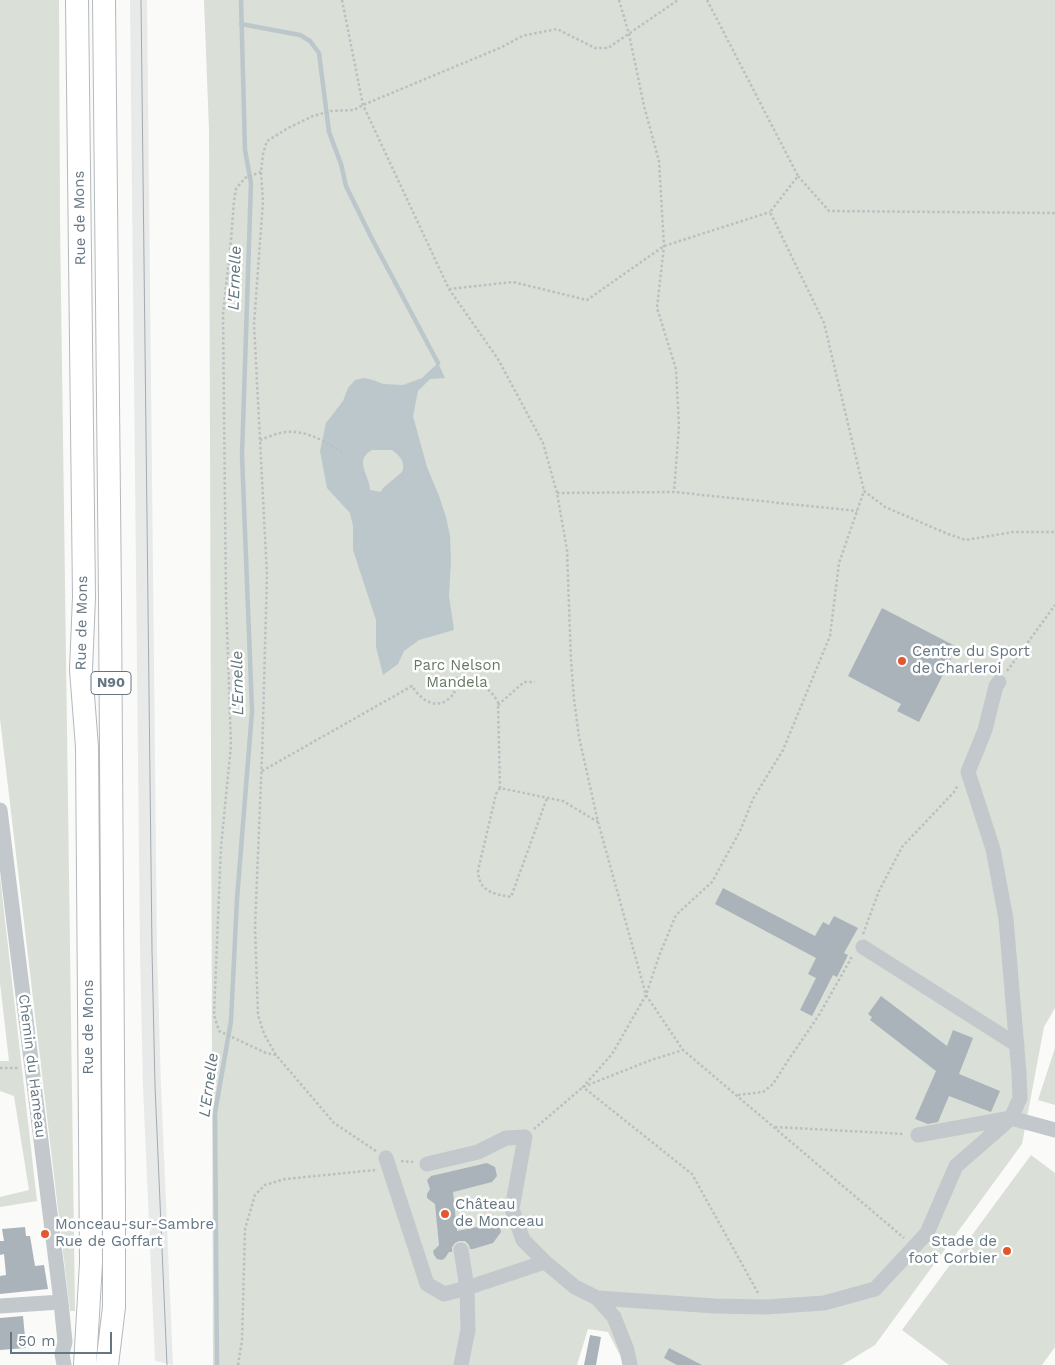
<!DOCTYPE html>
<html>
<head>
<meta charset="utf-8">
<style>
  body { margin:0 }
  #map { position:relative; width:1055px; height:1365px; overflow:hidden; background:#fafaf8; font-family:"Work Sans",sans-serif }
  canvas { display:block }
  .scale { position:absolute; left:10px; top:1332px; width:102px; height:22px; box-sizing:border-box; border:2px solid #657683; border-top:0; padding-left:6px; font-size:15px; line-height:18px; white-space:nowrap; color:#657683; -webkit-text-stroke:4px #fff; paint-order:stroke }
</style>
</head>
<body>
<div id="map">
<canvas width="1055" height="1365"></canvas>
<div class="scale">50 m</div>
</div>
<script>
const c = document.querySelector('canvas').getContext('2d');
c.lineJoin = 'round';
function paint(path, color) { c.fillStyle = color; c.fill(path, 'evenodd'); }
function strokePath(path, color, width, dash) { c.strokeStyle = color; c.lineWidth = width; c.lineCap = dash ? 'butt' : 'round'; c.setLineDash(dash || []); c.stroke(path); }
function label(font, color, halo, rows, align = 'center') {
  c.font = font + ' "Work Sans",sans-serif'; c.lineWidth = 5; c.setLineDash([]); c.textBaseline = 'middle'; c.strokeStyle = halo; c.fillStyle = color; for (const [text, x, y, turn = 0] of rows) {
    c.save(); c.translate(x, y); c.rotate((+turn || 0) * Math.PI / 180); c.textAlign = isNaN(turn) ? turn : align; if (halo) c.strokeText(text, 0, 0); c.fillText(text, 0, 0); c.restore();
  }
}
paint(new Path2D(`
  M130 0H147L157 950 161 1086 173 1365 155 1361 143 1087 140 950Z`), '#e8e9e9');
paint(new Path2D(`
  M0 0H59L60 222 75 1311H70L0 719Z
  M204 0H1055V1008L1044 1027 1022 1144 875 1345 842 1365H625L608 1332 588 1329 577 1365H213L209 130Z
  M0 876 37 1201 0 1207V1197L29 1190 14 1096 0 1091V1061H9L0 983Z
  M1055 1048V1105L1038 1100Z
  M1031 1155 1055 1173V1347L1042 1365H949L902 1330Z`), '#dadfd7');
paint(new Path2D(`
  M438 363 445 378 430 379 418 391 413 416 427 467 439 496 446 517 450 536 451 559 449 596 454 630 419 640 404 651 398 664 383 675 376 647V620L353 550V526L350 513 327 488 320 451 326 423 343 401 348 388 355 380 364 378 373 380 383 384 403 385 422 378ZM372 450H392C400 456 406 462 402 472L383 488 381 492 370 490C370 476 353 460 372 450Z`), '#bbc7cb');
strokePath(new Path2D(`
  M241 24 300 35 310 41 319 53 329 132 341 164 346 186 372 239 438 363
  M217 1365 215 1113 231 1021 237 899 252 711 242 455 251 183 245 150 241 0`), '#bbc7cb', 4.5);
paint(new Path2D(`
  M882 608 957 647 919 722 897 711 901 704 848 676Z
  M723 888 815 936 823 922 829 925 834 916 858 928 844 953 848 955 837 977 833 975 812 1016 800 1010 816 978 808 974 816 958 715 904Z
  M881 996 947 1046 953 1030 973 1038 959 1074 1000 1091 991 1112 949 1096 938 1122 928 1124 915 1119 936 1071 870 1020 872 1017 868 1014Z
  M487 1163 495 1167 497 1176 492 1182 453 1192 457 1231 487 1225 488 1226 496 1225 500 1227 501 1232 493 1243 473 1249H470L469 1245 465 1241H459L455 1243 452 1247V1252H449L445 1258 442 1260 437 1259 434 1255 433 1251 439 1245 435 1204 427 1198V1194L430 1189 427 1180 431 1176Z
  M25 1227 26 1236H30L35 1266 44 1265 48 1289 0 1294V1276L6 1275 4 1254 0 1255V1241H4L2 1229Z
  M23 1316 26 1348 0 1350V1318Z
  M590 1335 601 1337 596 1365H584Z
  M669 1348 702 1365H677L664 1358Z`), '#aab3b9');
const highway = new Path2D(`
  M77 0 84 597 81 670 87 747 91 1263 85 1365
  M104 0 110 600 114 1210V1307L107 1365`);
strokePath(highway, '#b4b9bd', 24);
strokePath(new Path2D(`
  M342 0 363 105 449 289 498 359 543 443 557 493 567 550 571 660 574 699 579 737 598 822 646 995 683 1050 904 1238
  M619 0 629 34 644 106 659 161 664 246 657 308 676 369 679 426 674 492
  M707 0 798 176 770 212 824 323 864 491
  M261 172 245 178 236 189 234 201 231 240 223 314 226 599 231 745 221 847 214 1015 219 1031 266 1053 276 1055
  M798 176 829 211 1055 213
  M449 289 513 282 587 300 664 246 770 212
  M260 440C268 437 277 433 286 432 308 430 327 443 344 453
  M557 493 674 492 857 511
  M1007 671 1055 605
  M498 705 524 682H535
  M262 771 412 686C418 696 431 708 444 702 447 701 451 696 454 694L456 678C473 678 490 687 498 702L500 788 563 801 598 822
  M500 788 496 794 478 871C479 892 494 894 511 897L547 798
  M863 934 879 891 902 847 954 792 958 785
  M0 1068H18
  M738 1095 763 1092 773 1084 789 1059 819 1015 853 955
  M775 1127 904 1134
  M534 1129 583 1087 651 1060 683 1050
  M376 1151 334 1123 276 1055 264 1034 258 1015 255 927 262 757 267 575 254 324 263 202 261 172 263 154 267 141 290 127 313 116 331 111 354 110 363 105 502 47 522 36 557 29 595 48H608L678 0
  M401 1161 413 1162
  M758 1293 692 1174 583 1087 612 1054 646 995 659 956 676 915 712 882 740 831 753 799 783 750 830 636 839 563 864 491 885 507 948 534 966 540 1013 532H1055
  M238 1365 242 1341 245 1229 255 1195 265 1185 285 1179 375 1170`), '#bbbfc2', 2.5, [2.5, 2.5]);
strokePath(new Path2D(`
  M0 810 61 1302 65 1342 62 1354 64 1365
  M863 947 1017 1045
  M918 1135 1011 1118 1055 1130
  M386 1158 427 1284 444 1294 467 1288 468 1330 461 1365
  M427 1164 478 1152 506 1138 525 1137 512 1209 523 1240 545 1262 575 1287 597 1298 614 1317 627 1350 630 1365
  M461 1250 467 1288 545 1262
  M597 1298 715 1306 766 1307 824 1303 875 1289 927 1233 956 1166 1011 1118 1020 1098 1019 1073 1006 919 993 849 968 772 985 730 996 686 999 682
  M0 1306 61 1302`), '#c3c8cc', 15);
strokePath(highway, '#fff', 22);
strokePath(new Path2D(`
  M141 0 152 950 155 1086 167 1365`), '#a2aab0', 1);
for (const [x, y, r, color] of [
  [902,661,5,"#e4572e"],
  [445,1214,5,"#e4572e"],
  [45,1234,5,"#e4572e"],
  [1007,1251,5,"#e4572e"]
]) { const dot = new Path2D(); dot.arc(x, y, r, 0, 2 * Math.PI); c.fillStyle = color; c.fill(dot); strokePath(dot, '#fff', 2); }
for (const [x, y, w] of [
  [111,683,40]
]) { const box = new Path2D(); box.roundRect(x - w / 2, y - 11.5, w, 23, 4); c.fillStyle = '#fff'; c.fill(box); strokePath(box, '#657683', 1); }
label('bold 14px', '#657683', null, [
  ["N90",111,683]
]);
label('15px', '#657683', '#fff', [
  ["Rue de Mons",80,218,-91],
  ["Rue de Mons",82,623,-89],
  ["Rue de Mons",89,1027,-90],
  ["Chemin du Hameau",32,1066,83]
]);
label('15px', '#657683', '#fff', [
  ["Centre du Sport",912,652],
  ["de Charleroi",912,669],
  ["Château",455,1205],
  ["de Monceau",455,1222],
  ["Monceau-sur-Sambre",55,1225],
  ["Rue de Goffart",55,1242],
  ["Stade de",997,1242,"right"],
  ["foot Corbier",997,1259,"right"]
], 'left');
label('15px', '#687a64', '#fff', [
  ["Parc Nelson",457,666],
  ["Mandela",457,683]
]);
label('italic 16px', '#60757c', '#fff', [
  ["L'Ernelle",235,278,-88],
  ["L'Ernelle",238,683,-91],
  ["L'Ernelle",209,1085,-82]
]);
</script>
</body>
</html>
